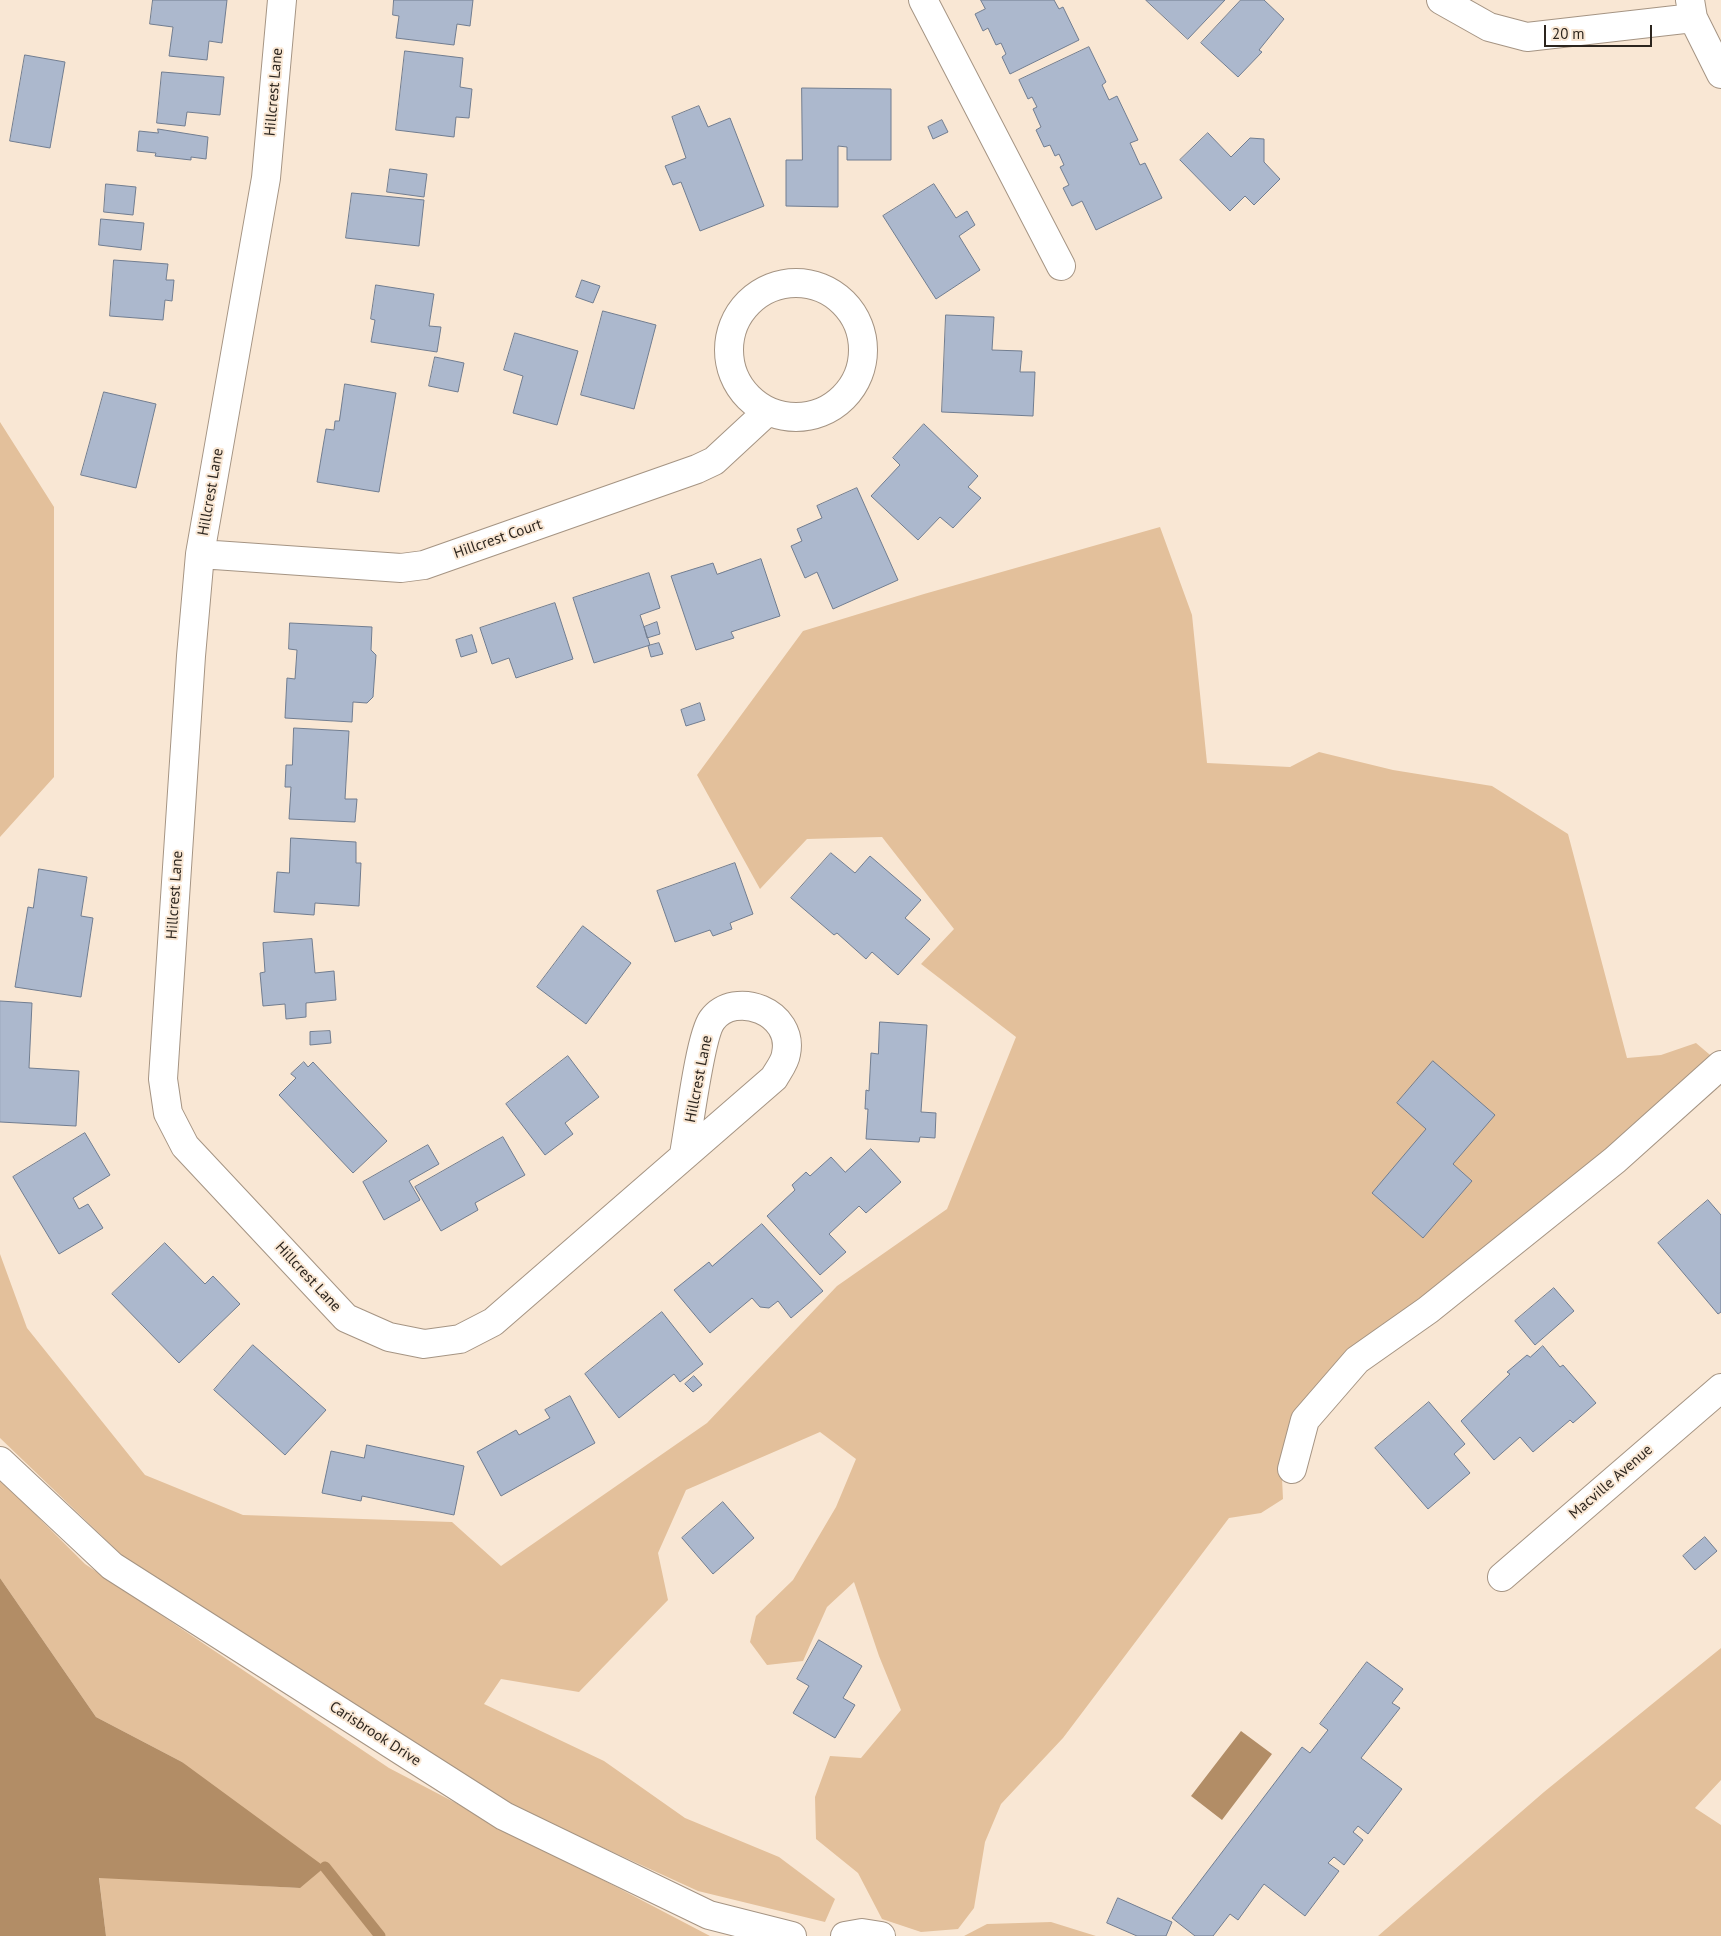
<!DOCTYPE html>
<html>
<head>
<meta charset="utf-8">
<style>
  body { margin:0 }
  #map { position:relative; width:1721px; height:1936px; overflow:hidden; background:#f9e7d4; font-family:"PT Sans",sans-serif }
  canvas { display:block }
  .scale { position:absolute; left:1544px; top:25px; width:108px; height:22px; box-sizing:border-box; border:2px solid #2c251e; border-top:0; padding-left:6px; font-size:15px; line-height:18px; white-space:nowrap; color:#2c251e; -webkit-text-stroke:4px #f9e7d4; paint-order:stroke }
</style>
</head>
<body>
<div id="map">
<canvas width="1721" height="1936"></canvas>
<div class="scale">20 m</div>
</div>
<script>
const c = document.querySelector('canvas').getContext('2d');
c.lineJoin = 'round';
function paint(path, color) { c.fillStyle = color; c.fill(path, 'evenodd'); }
function strokePath(path, color, width, dash) { c.strokeStyle = color; c.lineWidth = width; c.lineCap = dash ? 'butt' : 'round'; c.setLineDash(dash || []); c.stroke(path); }
function label(font, color, halo, rows, align = 'center') {
  c.font = font + ' "PT Sans",sans-serif'; c.lineWidth = 4; c.setLineDash([]); c.textBaseline = 'middle'; c.strokeStyle = halo; c.fillStyle = color; for (const [text, x, y, turn = 0] of rows) {
    c.save(); c.translate(x, y); c.rotate((+turn || 0) * Math.PI / 180); c.textAlign = isNaN(turn) ? turn : align; if (halo) c.strokeText(text, 0, 0); c.fillText(text, 0, 0); c.restore();
  }
}
paint(new Path2D(`
  M0 422 54 507V777L0 837Z
  M1160 527 1192 615 1207 763 1290 767 1319 752 1393 770 1492 786 1568 834 1627 1058 1661 1055 1696 1043 1716 1060 1392 1323 1328 1371 1291 1435 1282 1478 1283 1499 1261 1513 1229 1518 1063 1738 1001 1804 985 1842 974 1908 958 1929 921 1932 882 1919 858 1873 816 1839 815 1797 830 1756 861 1758 901 1710 879 1656 854 1582 827 1607 803 1661 767 1665 750 1642 756 1616 793 1580 836 1507 856 1459 820 1432 686 1490 658 1553 668 1600 579 1692 501 1679 484 1704 604 1761 685 1818 779 1857 835 1899 825 1922 698 1891 512 1806 132 1565 0 1438V1254L27 1328 145 1475 243 1515 452 1522 501 1566 707 1423 837 1286 947 1209 1016 1037 921 964 954 929 882 837 807 839 760 889 697 775 803 631 924 594Z
  M0 1479 85 1564 389 1768 710 1936H106L99 1877 299 1888 182 1762 96 1717 0 1578Z
  M1721 1648V1780L1695 1808 1721 1825V1936H1378L1544 1792Z
  M1051 1922 1096 1936H964L987 1924Z`), '#e3c09b');
paint(new Path2D(`
  M0 1578 96 1717 182 1762 325 1867 300 1888 99 1878 106 1936H0Z
  M1241 1731 1272 1754 1222 1820 1191 1796Z`), '#b28d66');
strokePath(new Path2D(`
  M325 1867 380 1936`), '#b28d66', 11);
const building = new Path2D(`
  M153 0H227L222 43 209 41 207 60 169 56 173 27 150 24Z
  M394 0H473L470 26 457 24 454 45 396 38 399 16 393 15Z
  M981 0H1054L1059 9 1063 7 1079 40 1010 74 1002 57 1006 54 1001 43 996 45 988 28 983 31 975 14 985 9Z
  M1146 0H1225L1188 39Z
  M1241 0H1264L1284 19 1259 50 1262 52 1238 77 1201 43Z
  M1089 47 1106 82 1102 85 1109 100 1117 96 1138 140 1130 143 1140 165 1145 163 1162 198 1096 230 1082 201 1072 206 1063 188 1069 185 1060 167 1064 165 1059 154 1055 156 1050 145 1044 147 1036 130 1041 127 1033 109 1037 107 1032 97 1028 99 1019 80Z
  M405 51 463 58 460 87 472 89 469 118 456 117 454 137 396 130Z
  M25 55 65 62 50 148 10 141Z
  M162 72 224 77 220 115 187 112 185 126 157 123Z
  M802 88 891 89V160H847V147L838 146V207L786 206V160H802Z
  M699 106 708 127 730 118 764 206 700 231 681 182 673 185 665 166 686 158 672 117Z
  M942 120 948 132 933 139 928 127Z
  M158 129 208 137 206 159 191 157V160L155 156 156 153 137 151 139 131 158 133Z
  M1208 133 1231 157 1250 138 1264 139V162L1280 179 1254 205 1245 196 1230 211 1180 160Z
  M390 169 427 174 424 197 387 192Z
  M106 184 136 187 133 215 104 212Z
  M934 184 956 218 967 211 975 225 959 236 980 270 936 299 883 216Z
  M352 193 424 200 419 246 346 238Z
  M101 219 144 223 141 250 99 245Z
  M114 260 168 264 166 280H174L172 301 165 300 163 320 110 316Z
  M582 280 600 286 593 303 576 297Z
  M376 285 434 294 429 326 441 327 437 352 371 342 375 320 371 319Z
  M603 311 656 325 634 409 581 395Z
  M946 315 994 317 992 350 1022 351 1020 372H1035L1033 416 942 412Z
  M515 333 578 351 557 425 513 413 523 376 504 370Z
  M435 357 464 363 458 392 429 386Z
  M345 384 396 393 379 492 317 482 326 429 334 430 335 421H339Z
  M104 392 156 404 136 488 81 475Z
  M924 424 978 476 968 487 981 498 953 528 940 517 918 540 871 496 900 465 893 458Z
  M857 488 898 580 833 609 817 572 805 578 791 546 802 541 797 529 822 518 817 506Z
  M761 559 780 616 731 632 734 638 696 650 671 576 713 563 717 574Z
  M649 573 660 608 640 615 650 645 594 663 573 598Z
  M555 603 573 659 516 678 509 658 492 664 480 628Z
  M657 622 660 634 647 638 644 627Z
  M290 623 372 627 371 650 376 655 373 697 367 703 353 702 352 722 285 718 287 678 295 679 297 650 289 649Z
  M472 635 477 652 461 657 456 640Z
  M659 643 663 654 651 657 648 646Z
  M700 703 705 720 686 726 681 710Z
  M294 728 349 731 345 799H357L355 822 289 819 291 787H285L286 765H292Z
  M291 838 356 842V863H361L359 906 315 903 314 915 274 912 277 872 289 873Z
  M831 853 855 873 870 856 921 900 905 918 930 939 898 975 872 952 866 959 837 933 834 935 791 898Z
  M735 863 753 914 730 923 732 929 713 936 710 930 675 942 657 891Z
  M39 869 87 877 81 916 93 918 81 997 15 987 28 907 33 908Z
  M583 926 631 963 586 1024 537 987Z
  M312 939 315 973 334 971 336 1000 306 1003V1017L286 1019 285 1004 263 1006 260 973 265 972 263 943Z
  M0 1001 32 1003 29 1068 79 1071 76 1126 0 1122Z
  M880 1022 927 1025 921 1112 936 1113 935 1138 920 1137 919 1142 866 1139 868 1109H865L866 1090 869 1091 871 1053 878 1054Z
  M330 1031 331 1043 310 1045V1032Z
  M568 1056 599 1097 565 1123 573 1134 545 1155 506 1104Z
  M1433 1061 1495 1115 1453 1164 1472 1181 1423 1238 1372 1193 1426 1129 1397 1103Z
  M304 1062 308 1067 313 1062 387 1141 353 1173 279 1095 296 1078 291 1074Z
  M85 1133 110 1175 73 1198 79 1209 88 1204 103 1228 59 1254 13 1177Z
  M503 1137 525 1175 475 1203 478 1210 441 1231 415 1187Z
  M428 1145 439 1164 409 1181 420 1200 384 1220 363 1182Z
  M871 1149 901 1182 866 1213 859 1206 829 1234 846 1252 820 1275 767 1216 795 1190 792 1185 806 1172 810 1176 831 1157 845 1172Z
  M1708 1200 1721 1215V1312L1718 1314 1658 1243Z
  M762 1224 823 1291 791 1318 778 1301 769 1308 760 1307 752 1298 710 1333 674 1290 709 1262 712 1266Z
  M165 1243 205 1284 213 1276 240 1304 179 1363 112 1294Z
  M1554 1288 1574 1311 1535 1345 1515 1321Z
  M662 1312 703 1364 680 1382 674 1374 619 1418 585 1374Z
  M253 1345 326 1410 285 1455 214 1390Z
  M1543 1346 1560 1367 1563 1365 1596 1403 1573 1423 1570 1420 1533 1452 1520 1437 1494 1460 1461 1421 1510 1374 1507 1372 1527 1355 1530 1357Z
  M694 1376 702 1385 693 1392 685 1384Z
  M570 1396 595 1443 501 1496 477 1452 516 1430 519 1435 550 1418 545 1410Z
  M1429 1402 1465 1444 1454 1454 1470 1473 1428 1509 1375 1448Z
  M367 1445 464 1466 454 1515 362 1496 361 1501 322 1493 331 1451 364 1458Z
  M723 1502 754 1538 713 1574 682 1538Z
  M1705 1537 1717 1551 1695 1570 1683 1556Z
  M819 1640 862 1666 843 1698 855 1705 835 1738 793 1713 809 1686 797 1679Z
  M1367 1662 1403 1689 1392 1703 1400 1708 1361 1758 1402 1789 1368 1834 1358 1826 1353 1832 1363 1840 1344 1865 1334 1857 1328 1863 1339 1871 1305 1916 1264 1884 1238 1920 1230 1914 1213 1936H1195L1172 1918 1302 1747 1310 1753 1328 1730 1320 1724Z
  M1118 1898 1172 1922 1166 1936H1137L1107 1923Z`);
paint(building, '#acb8cd');
strokePath(building, '#717d90', 1);
const minor = new Path2D(`
  M282 0 266 178 200 554 191 656 163 1079 168 1113 185 1146 346 1318 389 1337 424 1344 460 1339 493 1322 774 1078C778 1071 785 1062 786 1054 795 1012 735 989 712 1020 700 1036 689 1128 684 1154
  M923 0 1061 266
  M1441 0 1489 27 1527 37 1693 18
  M1690 0 1693 18 1721 74
  M729 350a67 67 0 1 1 134 0a67 67 0 1 1-134 0Z
  M200 554 401 568 424 565 697 469 714 461 768 411
  M0 1461 112 1566 504 1816 709 1915 792 1936
  M1292 1469 1305 1420 1357 1360 1428 1310 1615 1160 1721 1065
  M1502 1577 1721 1388
  M845 1936 862 1933 881 1936`);
strokePath(minor, '#a59483', 30);
strokePath(minor, '#fff', 28);
label('15px', '#2c251e', '#f9e7d4', [
  ["Hillcrest Lane",274,92,-85],
  ["Hillcrest Lane",211,492,-80],
  ["Hillcrest Court",498,539,-19],
  ["Hillcrest Lane",175,895,-86],
  ["Hillcrest Lane",699,1079,-79],
  ["Hillcrest Lane",308,1277,47],
  ["Macville Avenue",1611,1482,-41],
  ["Carisbrook Drive",375,1734,33]
]);
</script>
</body>
</html>
